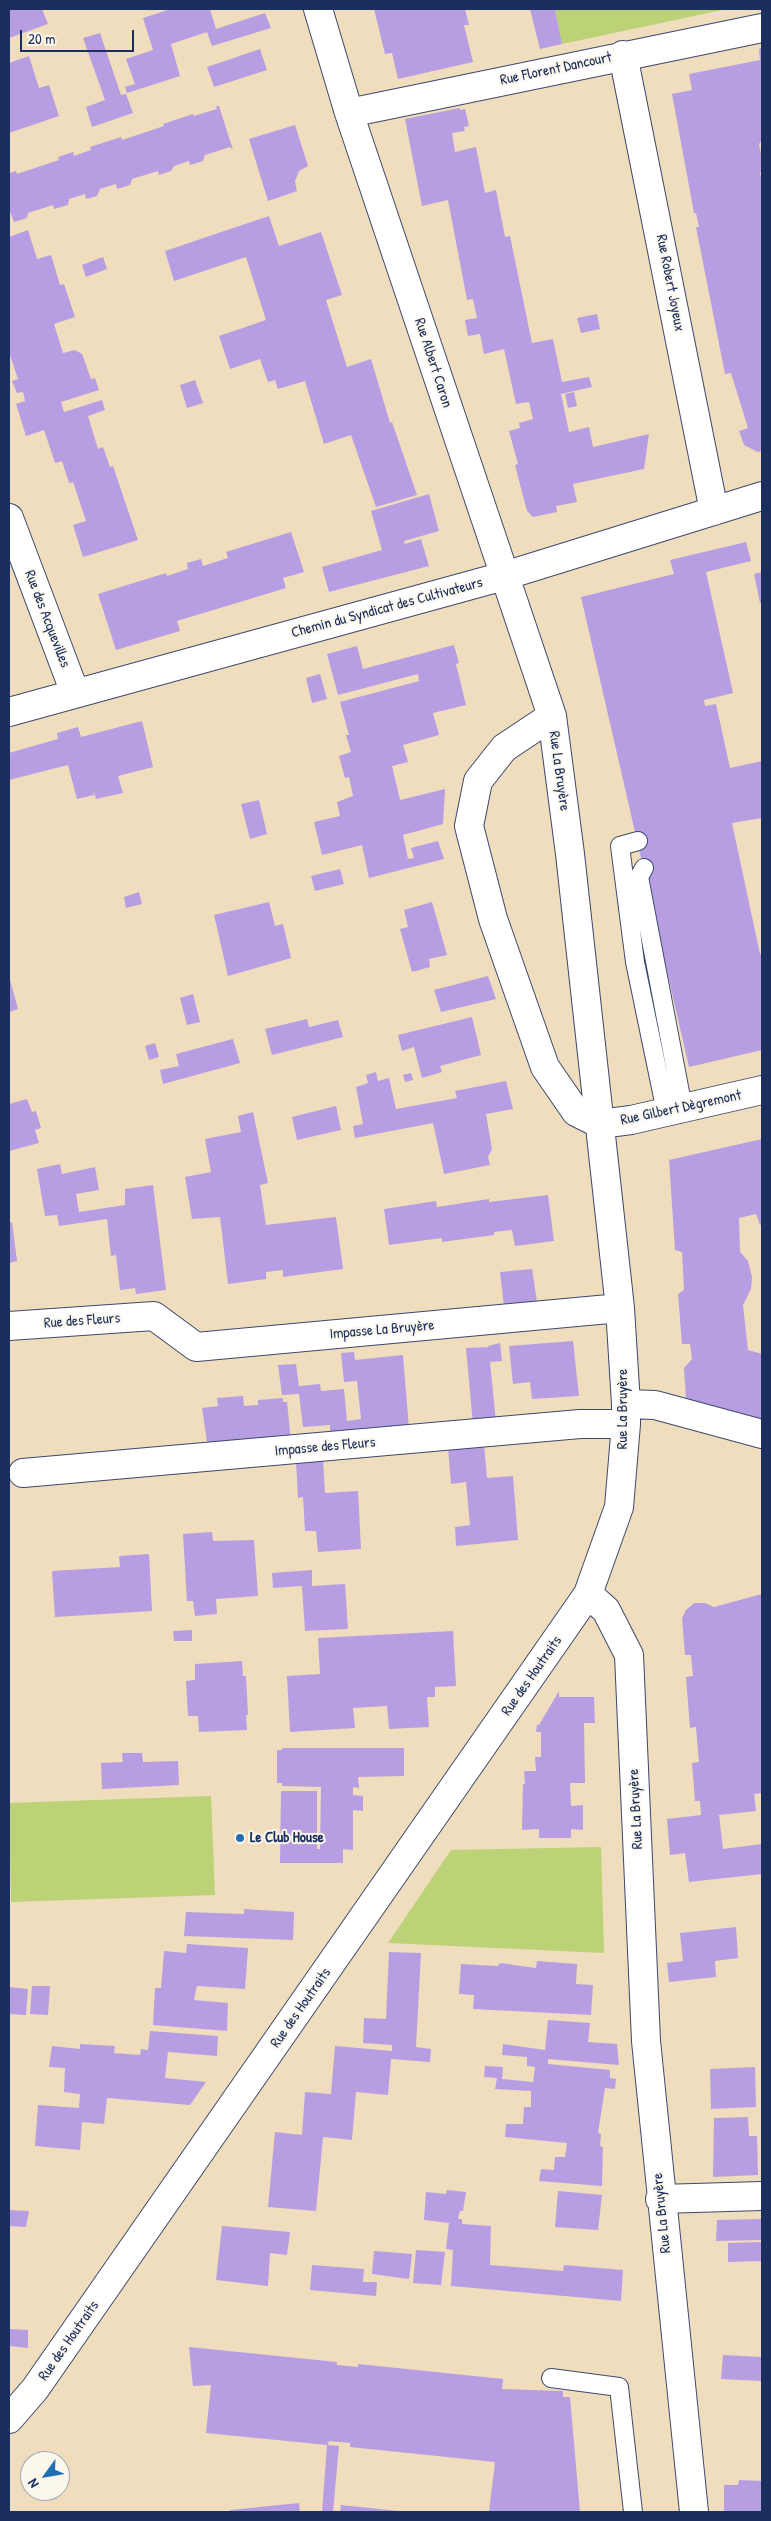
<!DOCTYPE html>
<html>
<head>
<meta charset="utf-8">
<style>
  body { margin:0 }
  #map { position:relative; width:771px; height:2521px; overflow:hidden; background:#f0ddbd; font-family:"Patrick Hand",sans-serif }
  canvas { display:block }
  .frame { position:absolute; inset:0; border:10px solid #1b2f5e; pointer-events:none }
  .north { position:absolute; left:20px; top:2451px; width:50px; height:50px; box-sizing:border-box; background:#fbf7ec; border:1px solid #a1a7b3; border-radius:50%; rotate:238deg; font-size:14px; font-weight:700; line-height:20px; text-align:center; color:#1b2f5e }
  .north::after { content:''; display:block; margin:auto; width:18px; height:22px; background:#1f6fb2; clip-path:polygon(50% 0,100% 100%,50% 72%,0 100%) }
  .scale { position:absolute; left:20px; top:30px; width:114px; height:22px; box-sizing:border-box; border:2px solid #1b2f5e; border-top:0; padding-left:6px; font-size:15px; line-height:18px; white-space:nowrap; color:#1b2f5e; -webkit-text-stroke:4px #fbf7ec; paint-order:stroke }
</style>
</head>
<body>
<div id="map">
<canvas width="771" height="2521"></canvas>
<div class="frame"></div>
<div class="north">N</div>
<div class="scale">20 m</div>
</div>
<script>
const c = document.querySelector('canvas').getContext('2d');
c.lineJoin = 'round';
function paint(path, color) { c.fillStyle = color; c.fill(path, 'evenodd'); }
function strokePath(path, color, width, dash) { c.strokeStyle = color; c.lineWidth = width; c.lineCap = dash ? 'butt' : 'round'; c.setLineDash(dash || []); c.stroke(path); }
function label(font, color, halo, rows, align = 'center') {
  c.font = font + ' "Patrick Hand",sans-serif'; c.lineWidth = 4; c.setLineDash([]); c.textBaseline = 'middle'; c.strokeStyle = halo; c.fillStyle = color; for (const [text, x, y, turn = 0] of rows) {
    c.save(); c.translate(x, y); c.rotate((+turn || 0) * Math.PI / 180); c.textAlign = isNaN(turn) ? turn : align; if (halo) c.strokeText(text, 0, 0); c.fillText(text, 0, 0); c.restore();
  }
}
paint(new Path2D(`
  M555 9H727L562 44Z
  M211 1796 215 1895 11 1902 9 1803Z
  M601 1847 604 1953 388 1943 451 1850Z`), '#bbd277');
paint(new Path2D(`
  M9 9H42L48 24 9 38Z
  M171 9H210L216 29 265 13 271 28 212 46 207 32 171 44 180 76 127 93 125 87 135 84 126 59 153 50 143 18Z
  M374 9H465L469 25H464L473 62 398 79 392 53 385 54Z
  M530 9H555L562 44 540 49Z
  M100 33 121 95 126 94 133 113 92 127 86 107 105 100 83 38Z
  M762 48V140L759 144 762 159V172H760L762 183V451L758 452 744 445 739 431 748 428 731 373 725 374 696 227H699L696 213H694L672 94 692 90 689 74 760 60 759 49Z
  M260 49 267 70 214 87 207 67Z
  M29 56 39 88 49 85 59 116 9 133V63Z
  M216 106H219L233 150 230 147 205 155 203 161 190 165 189 161 174 166 171 171 159 175 158 171 132 179 130 185 117 189 116 184 100 189 97 196 86 199 85 194 69 199 68 205 54 209 53 205 28 213 27 218 14 222 9 209V173L16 171 17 174 59 160 58 157 73 152 74 156 91 150 90 147 121 137 122 140 164 126 163 124 193 114 194 116 217 109Z
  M460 108V110L465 109 469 126 464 127 465 131 452 133 455 152 476 147 485 193 496 190 505 237 510 236 532 343 553 339 562 382 589 377 592 387 561 394 569 432 589 427 593 447 649 434 644 469 573 484 577 502 556 506 557 512 533 517 527 511 515 465 518 464 509 431 520 428 519 423 533 419 529 402 516 404 504 349 484 354 480 334 468 336 465 320 477 318 473 299 467 300 448 200 422 206 405 119Z
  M295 125 308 166 299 171 295 181 297 191 268 201 249 139Z
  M269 216 279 246 321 232 342 295 326 300 347 367 371 359 390 423 392 422 417 495 376 507 351 435 324 444 305 381 278 389 275 380 268 382 260 359 230 369 219 336 266 320 246 257 174 281 165 251Z
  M28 230 37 259 51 255 60 285 64 284 75 317 54 324 63 353 75 350 82 354 91 379 95 378 99 390 61 402 64 412 102 400 105 410 88 416 98 449 103 447 110 467 113 466 138 540 83 557 73 525 86 521 73 482 69 483 62 461 55 463 44 430 26 436 16 404 25 401 23 392 17 393 12 381 18 379 9 352V237Z
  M103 257 107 269 86 277 82 265Z
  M597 314 600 329 581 333 577 318Z
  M195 380 203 403 187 408 180 385Z
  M574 392 577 406 568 408 565 394Z
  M429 494 439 531 404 541 405 544 421 539 429 566 329 592 322 567 382 550 371 511Z
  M291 532 304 572 283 578 286 588 177 621 180 631 116 650 98 594 166 573 167 576 188 569 187 563 201 559 203 566 228 558 226 552Z
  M746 542 751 561 706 572 733 693 704 700 705 706 716 704 730 768 762 761V818L732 823 760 954 762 953V1050L689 1067 581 597 674 574 670 560Z
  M762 572V602L760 603 754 574Z
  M454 645 459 663 456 664 466 705 433 713 439 735 403 745 408 762 392 766 400 800 445 789 443 824 403 835 408 859 414 858 411 848 438 841 444 859 369 878 362 845 322 855 314 822 340 816 337 802 353 796 349 777 345 778 339 756 351 752 346 735H349L340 702 419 681 418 674 338 695 327 654 357 646 363 669Z
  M320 674 327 699 312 703 306 678Z
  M142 721 153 767 118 776 123 793 96 799 93 789 94 795 77 799 68 765 9 780V753L58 739 57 733 78 727 81 737Z
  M259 800 267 834 250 839 241 804Z
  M340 869 344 884 315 891 311 876Z
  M139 892 142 904 126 908 124 897Z
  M269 902 275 926 283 924 291 958 228 976 214 915Z
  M432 902 447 955 429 959 430 967 412 972 400 929 408 927 404 910Z
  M9 976 18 1009 9 1012Z
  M488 976 496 999 441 1012 434 990Z
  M193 994 200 1022 187 1025 180 998Z
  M472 1017 481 1055 440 1066 442 1072 422 1078 414 1047 402 1051 398 1035Z
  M307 1019 309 1027 338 1020 343 1037 272 1055 265 1029Z
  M233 1039 240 1063 163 1084 160 1070 179 1066 176 1054Z
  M155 1043 159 1057 149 1060 145 1046Z
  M376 1072 378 1081 389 1078 396 1109 457 1098 455 1091 506 1081 513 1109 486 1114 492 1149 488 1157 490 1165 444 1174 433 1123 355 1138 353 1126 363 1124 356 1087 368 1083 366 1075Z
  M411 1073 413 1080 405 1082 403 1075Z
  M27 1099 32 1112 36 1111 41 1128 35 1130 39 1143 9 1151V1104Z
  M336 1106 341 1130 297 1140 292 1117Z
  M253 1112 268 1183 260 1185 266 1225 336 1217 343 1269 283 1277V1270L266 1272V1279L228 1284 220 1217 192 1219 185 1177 211 1172 205 1139 241 1132 238 1116Z
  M762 1139V1224L760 1225 756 1214 739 1218 740 1252 748 1261 752 1277 751 1289 743 1305 748 1350 762 1354V1427L686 1400 684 1368 692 1359 690 1344H682L678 1294 684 1290 682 1252 675 1250 669 1160Z
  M60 1164 62 1174 95 1167 99 1190 76 1194 79 1212 125 1205V1189L153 1185 166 1290 136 1294 135 1288 120 1290 116 1255 111 1256 107 1219 59 1226 57 1215 45 1216 37 1169Z
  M548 1195 554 1241 515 1246 512 1230 494 1232V1235L442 1242V1238L389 1245 384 1209 436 1201 437 1207 489 1199V1202Z
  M12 1222 17 1261 9 1263V1223Z
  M532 1269 537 1302 504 1306 500 1272Z
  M573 1341 579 1396 532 1399 530 1382 513 1384 509 1346Z
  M500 1343 502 1361 490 1362 496 1422 473 1424 466 1348 489 1347 488 1346Z
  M354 1352 355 1360 403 1355 409 1429 330 1437V1425L303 1427 299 1394 282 1395 278 1365 296 1364 299 1386 320 1384 321 1391 344 1389 347 1421 361 1419 357 1381 344 1382 341 1353Z
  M243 1396 244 1406 258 1405V1400L283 1398V1402H287L291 1441 208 1448 202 1408 218 1406 217 1398Z
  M484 1444 487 1478 513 1476 518 1540 456 1546 455 1527 470 1525 466 1482 451 1484 448 1447Z
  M323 1459 325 1493 358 1491 361 1549 318 1552 316 1531H305L303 1497 298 1498 296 1461Z
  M212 1532 213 1541 254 1540 258 1596 216 1599 217 1614 195 1616 193 1601H187L183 1534Z
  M149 1554 152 1611 55 1617 52 1571 120 1567 119 1556Z
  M312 1570V1586L345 1584 348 1629 305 1631 302 1586 273 1588 272 1573Z
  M762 1594V1793L754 1794 756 1811 719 1815 723 1849 762 1844V1874L689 1882 685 1853 670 1855 667 1819 701 1815 700 1801H695L692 1763 699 1762 696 1727 690 1728 686 1677 693 1676 691 1655H685L682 1618 686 1610 694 1603H705L714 1607Z
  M192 1630V1641H174L173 1631Z
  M453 1631 456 1686 435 1687V1697H427L429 1727 389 1729 387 1706 353 1708 355 1728 290 1732 287 1676 320 1674 318 1638Z
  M242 1661 243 1676H246L248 1715H246L247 1730 199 1732 198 1716H188L186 1681 195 1680V1664Z
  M559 1691V1697H594L595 1723H584L585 1783H570L571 1806 583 1805V1830L571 1829V1838H539V1829L522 1830 523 1784H525L524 1771H536L535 1757H541V1732H536L537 1725H539Z
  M282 1748H404V1776L358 1777 359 1788 353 1787V1795L363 1796V1811L353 1810V1850L343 1849V1863H280L281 1791H317V1849H320L321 1787 282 1786V1783H277V1750H282Z
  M122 1753H142L143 1762 178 1761 179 1785 102 1789 101 1763 123 1762Z
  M244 1909 294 1912 293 1940 184 1936 186 1912 244 1914Z
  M736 1927 738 1958 715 1961 716 1977 669 1982 667 1963 683 1961 680 1933Z
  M187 1944 248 1948 245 1989 197 1986 196 1990 194 2000 228 2003 227 2031 153 2025 155 1988H161L164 1951 186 1953Z
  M389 1952 421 1953 416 2047 431 2049 430 2062 391 2059 388 2095 356 2092 352 2140 323 2137 316 2211 268 2207 275 2132 302 2135 305 2092 331 2094 335 2046 392 2051V2045L363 2043 364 2018 386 2019Z
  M537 1961 577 1964 576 1984 593 1985 591 2015 473 2009 474 1995 459 1994 461 1964 498 1966 500 1963 536 1968Z
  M32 1986H50L48 2015 30 2014Z
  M9 1987 28 1989 26 2015 9 2014Z
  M548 2020 590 2023 588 2042 617 2044 619 2065 548 2059V2064L610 2070V2078L616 2079 615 2089 605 2088 598 2133 601 2134 600 2146 603 2147 602 2186 539 2181 541 2169 554 2170 555 2157H565L567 2143 505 2137 506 2124H523L524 2107H531V2091L495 2089 497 2078 484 2077 485 2066 503 2067 502 2079 533 2082 535 2067 527 2066V2057L502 2055 503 2044 545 2050Z
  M150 2031 218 2036 217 2056 168 2052 165 2078 206 2082 190 2105 107 2098 104 2124 82 2122 80 2150 35 2146 38 2105 79 2108 80 2094 64 2092 65 2068 49 2067 52 2046 80 2049V2044L115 2046 114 2053 140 2055 141 2049 148 2050Z
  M755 2067 756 2107 711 2109 710 2069Z
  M748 2117 749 2136H757L758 2175 713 2177 714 2118Z
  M447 2190 466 2192 463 2211H460L458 2219H462V2224L491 2226 490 2265 563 2271 564 2265 623 2270 621 2301 451 2286 453 2250 446 2249 449 2223 424 2220 426 2192 446 2194Z
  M558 2191 602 2195 598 2230 555 2227Z
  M9 2210 29 2211 26 2227 9 2226Z
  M762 2219V2240L716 2241 717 2220Z
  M222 2226 290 2232 287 2255 270 2253 268 2286 216 2280Z
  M762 2242V2261L728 2262V2243Z
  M416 2250 445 2252 441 2285 413 2283Z
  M374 2251 412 2254 409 2279 372 2274Z
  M312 2265 364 2269 363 2282H377L376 2296 310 2290Z
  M9 2329 28 2330V2348L9 2346Z
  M189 2347 337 2362V2365L358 2367V2364L503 2379 502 2389 563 2391V2397H570L580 2512H489L495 2462 350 2447V2443L329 2441 328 2445 339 2446 333 2512H322L327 2445 206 2433 211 2385 193 2386Z
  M723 2355 762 2357V2381L721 2379Z
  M739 2480 762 2481V2512H724V2485H738Z
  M299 2503 300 2512H230V2510Z
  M341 2505 399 2511V2512H340Z`), '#b79ee3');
const lane = new Path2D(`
  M638 841 620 846 635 962 666 1112
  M644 868 639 877 683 1108
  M551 2378 619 2387 633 2512`);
const street = new Path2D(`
  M318 9 349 113 552 716 570 854 620 1308 626 1404V1424L619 1507 588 1594 606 1610 629 1655 646 2041 694 2512
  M623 55 714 511
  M349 113 762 28
  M9 518 75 693
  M9 712 504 576 762 496
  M552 716 504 748 478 781 469 826 493 919 545 1067 576 1112 600 1124 631 1120 762 1090
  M9 1326 154 1316 196 1347 620 1308
  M626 1404 655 1405 762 1434
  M23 1473 580 1424H626
  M660 2199 762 2196
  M9 2419 35 2389 588 1594`);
strokePath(lane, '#3b496c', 20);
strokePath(street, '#3b496c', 30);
strokePath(lane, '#fff', 18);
strokePath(street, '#fff', 28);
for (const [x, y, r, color] of [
  [240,1838,5,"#1f6fb2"]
]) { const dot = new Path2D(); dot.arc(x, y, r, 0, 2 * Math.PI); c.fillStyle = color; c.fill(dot); strokePath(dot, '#fbf7ec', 2); }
label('15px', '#1b2f5e', '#fbf7ec', [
  ["Rue Florent Dancourt",556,69,-12],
  ["Rue Robert Joyeux",670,283,79],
  ["Rue Albert Caron",433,363,72],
  ["Chemin du Syndicat des Cultivateurs",387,608,-15],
  ["Rue des Acquevilles",47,619,69],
  ["Rue La Bruyère",559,771,82],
  ["Rue Gilbert Dègremont",681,1108,-12],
  ["Rue des Fleurs",82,1321,-4],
  ["Impasse La Bruyère",382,1330,-5],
  ["Rue La Bruyère",623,1409,-90],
  ["Impasse des Fleurs",325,1447,-5],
  ["Rue des Houtraits",532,1676,-55],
  ["Rue La Bruyère",636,1809,-93],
  ["Rue des Houtraits",301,2008,-55],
  ["Rue La Bruyère",662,2213,-96],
  ["Rue des Houtraits",69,2341,-55]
]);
label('bold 15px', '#1b2f5e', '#fbf7ec', [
  ["Le Club House",250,1838]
], 'left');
</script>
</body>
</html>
